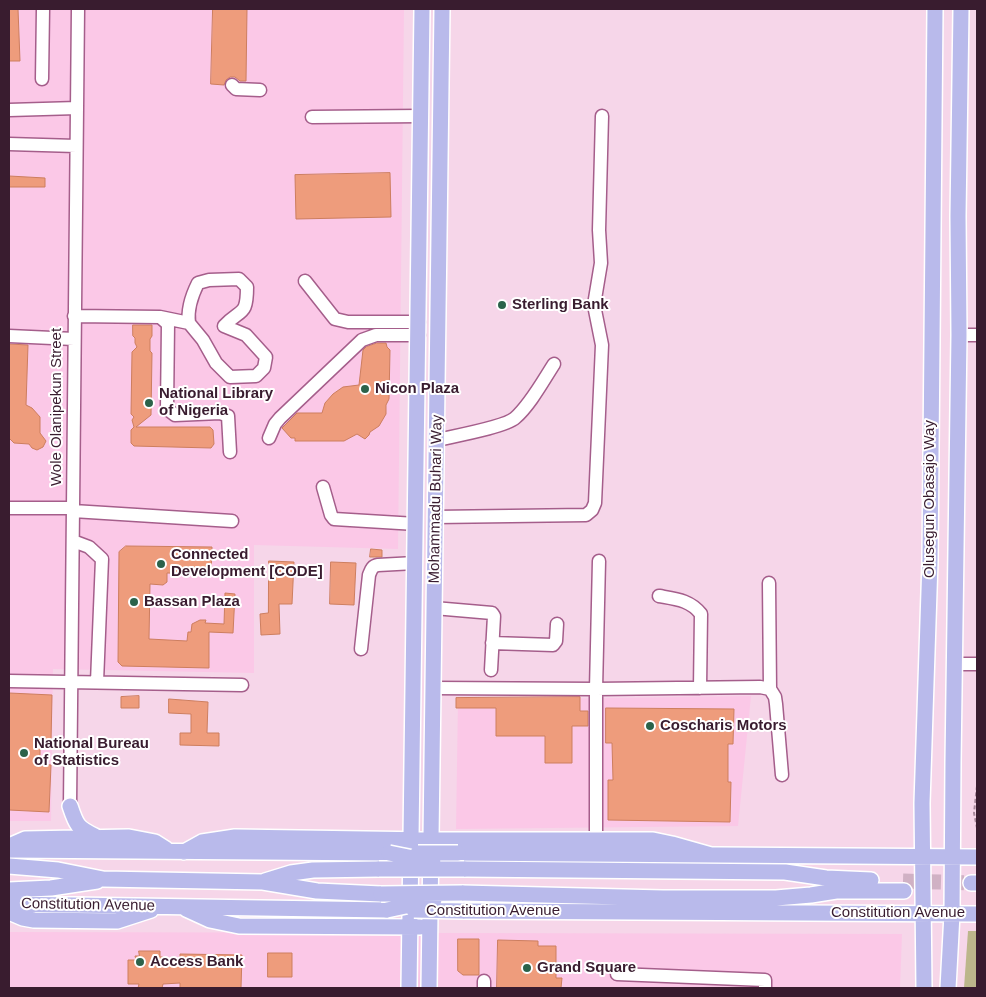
<!DOCTYPE html>
<html>
<head>
<meta charset="utf-8">
<style>
  body { margin:0 }
  #map { position:relative; width:986px; height:997px; overflow:hidden; background:#f6d6e9; font-family:Arial,sans-serif }
  canvas { display:block }
  .frame { position:absolute; inset:0; border:10px solid #391c2f; pointer-events:none }
</style>
</head>
<body>
<div id="map">
<canvas width="986" height="997"></canvas>
<div class="frame"></div>
</div>
<script>
const c = document.querySelector('canvas').getContext('2d');
c.lineJoin = 'round';
function paint(path, color) { c.fillStyle = color; c.fill(path, 'evenodd'); }
function strokePath(path, color, width, dash) { c.strokeStyle = color; c.lineWidth = width; c.lineCap = dash ? 'butt' : 'round'; c.setLineDash(dash || []); c.stroke(path); }
function label(font, color, halo, rows, align = 'center') {
  c.font = font + ' Arial,sans-serif'; c.lineWidth = 4; c.setLineDash([]); c.textBaseline = 'middle'; c.strokeStyle = halo; c.fillStyle = color; for (const [text, x, y, turn = 0] of rows) {
    c.save(); c.translate(x, y); c.rotate((+turn || 0) * Math.PI / 180); c.textAlign = isNaN(turn) ? turn : align; if (halo) c.strokeText(text, 0, 0); c.fillText(text, 0, 0); c.restore();
  }
}
paint(new Path2D(`
  M9 9H404L398 549 254 545V673L53 669 51 821H9Z
  M751 696 738 826 456 829 458 700Z
  M9 932 902 934 900 988H9Z`), '#fbc8e7');
paint(new Path2D(`
  M968 931H977V988H964Z`), '#bcb68b');
const building = new Path2D(`
  M9 9H18L20 61H9Z
  M213 9H247L246 81H240L235 77H230L226 80 224 85 211 84Z
  M390 173 391 217 296 219 295 175Z
  M9 176 45 178V187H9Z
  M133 325H152V336L150 339V351L152 353 151 415 136 427H210L213 430 214 444 211 448 134 446 131 443V430L134 427 132 420 134 417 131 414 132 352 137 347 135 343V338L133 336Z
  M377 343H386L387 347 390 350 389 399 386 405V414L379 426 370 432 369 435 365 439 357 434 344 441H295V438H291L282 428 297 413H322L325 403 333 394 343 387 359 385 363 350 366 347Z
  M9 344 28 345 26 405 32 408 40 417V433L46 441 43 447 37 450 32 448 29 444 14 443 9 438Z
  M126 546 212 547 211 574 167 573V582L163 585 150 584 149 639 187 641 188 632H191L192 624 200 620H206L205 623 224 624 225 593 235 594 233 633 209 632V668L122 666 118 662 119 552Z
  M371 549 382 550V557H370Z
  M269 561 294 562 292 604H279L280 634 261 635 260 614 268 613Z
  M331 562 356 563 354 605 330 604Z
  M9 693 52 695 51 742H40V764L51 765 49 812 9 810Z
  M139 696V708H121V697Z
  M580 697V711H588V726H572V763H545V736H496V708H456V698Z
  M169 699 208 702 207 733H219V746L180 745V733H191V714L169 713Z
  M606 708 734 709 733 744H728V782H731L730 822 608 820V780H613L612 743H606Z
  M458 939H479V975H463L458 971Z
  M498 940 538 941V946H556V978H562L561 988H497Z
  M139 951H160V957H163V961L180 960V954L242 955 241 988H180V983L163 984 162 988H138L139 984H128V960H136L135 956H139Z
  M268 953H292V977H268Z`);
paint(building, '#ee9c7c');
strokePath(building, '#cd7e5f', 1);
strokePath(new Path2D(`
  M903 881 971 883`), '#d0b1c4', 15, [15, 8]);
const minor = new Path2D(`
  M42 79 43 9
  M232 85 236 89 260 90
  M9 110 77 108
  M312 117 421 116
  M9 144 76 146
  M305 281 335 319 348 322H419
  M74 316 160 317 168 324 167 409 175 415 220 413 228 416 230 452
  M160 317 189 323C187 309 192 295 198 283L209 280 239 279 247 287C247 317 241 308 224 326L246 335 266 357 264 368 256 376 230 377 216 363 203 340 189 323
  M959 335H977
  M9 336 74 339
  M269 438 275 424 280 418 362 340 376 335H419
  M437 440C454 436 505 427 515 418 530 405 543 381 554 364
  M323 487 331 515 334 519 416 524
  M9 508H73
  M73 511 232 521
  M435 517 586 515 592 510 595 503 602 345 594 305 601 263 599 230 602 116
  M73 541 89 547 102 559 97 682
  M599 561 596 689 760 687 770 689 775 697 776 704 782 775
  M769 583 770 689
  M659 596C676 599 690 600 701 614L700 688
  M434 608 492 613 494 616 491 670
  M492 643 553 645 556 641 557 624
  M361 649 369 575C371 570 372 566 378 565L415 563
  M955 664H977
  M9 681 242 685
  M433 688 596 689V840
  M70 806 78 9
  M617 974 765 980V988
  M484 981V988`);
const major = new Path2D(`
  M70 806C76 824 77 828 95 836
  M9 846 25 839 129 837 155 842 166 849
  M9 850 389 853
  M184 852 202 842 235 837 430 840H653L672 844 711 855
  M458 853 977 857
  M9 866 58 870 103 879 263 882 317 891 381 894
  M464 869 785 872 826 878 871 880
  M265 881 291 873 313 870 379 869
  M971 883H977
  M9 890 51 888 97 881
  M462 893 663 898H776L811 895 836 891H904
  M9 904 387 910
  M186 909 210 920 239 926 420 927
  M463 911 977 914
  M9 912 23 918 34 920 117 921 151 910
  M409 988 422 9
  M429 988 442 9
  M924 988 922 803 930 561 935 9
  M948 988 952 914 953 762 959 335 958 216 961 9`);
strokePath(minor, '#a55e8b', 15);
strokePath(major, '#fff', 18);
strokePath(new Path2D(`
  M977 786 974 813 977 828`), '#a8899c', 2, [4, 2.5]);
strokePath(minor, '#fff', 12);
strokePath(major, '#b9baeb', 15);
const majorBridge = new Path2D(`
  M389 853 433 862
  M418 853H458
  M379 869H464
  M381 894 462 893
  M387 910 434 900
  M414 910 463 911`);
strokePath(majorBridge, '#fff', 18, []);
strokePath(majorBridge, '#b9baeb', 15);
for (const [x, y, r, color] of [
  [502,305,5,"#2b624a"],
  [365,389,5,"#2b624a"],
  [149,403,5,"#2b624a"],
  [161,564,5,"#2b624a"],
  [134,602,5,"#2b624a"],
  [650,726,5,"#2b624a"],
  [24,753,5,"#2b624a"],
  [140,962,5,"#2b624a"],
  [527,968,5,"#2b624a"]
]) { const dot = new Path2D(); dot.arc(x, y, r, 0, 2 * Math.PI); c.fillStyle = color; c.fill(dot); strokePath(dot, '#fff', 2); }
label('bold 15px', '#391c2f', '#fff', [
  ["Sterling Bank",512,305],
  ["Nicon Plaza",375,389],
  ["National Library",159,394],
  ["of Nigeria",159,411],
  ["Connected",171,555],
  ["Development [CODE]",171,572],
  ["Bassan Plaza",144,602],
  ["Coscharis Motors",660,726],
  ["National Bureau",34,744],
  ["of Statistics",34,761],
  ["Access Bank",150,962],
  ["Grand Square",537,968]
], 'left');
label('15px', '#391c2f', '#fff', [
  ["Wole Olanipekun Street",57,407,-90],
  ["Mohammadu Buhari Way",436,499,-89],
  ["Olusegun Obasajo Way",930,499,-90],
  ["Constitution Avenue",88,905,1],
  ["Constitution Avenue",493,911],
  ["Constitution Avenue",898,913]
]);
</script>
</body>
</html>
